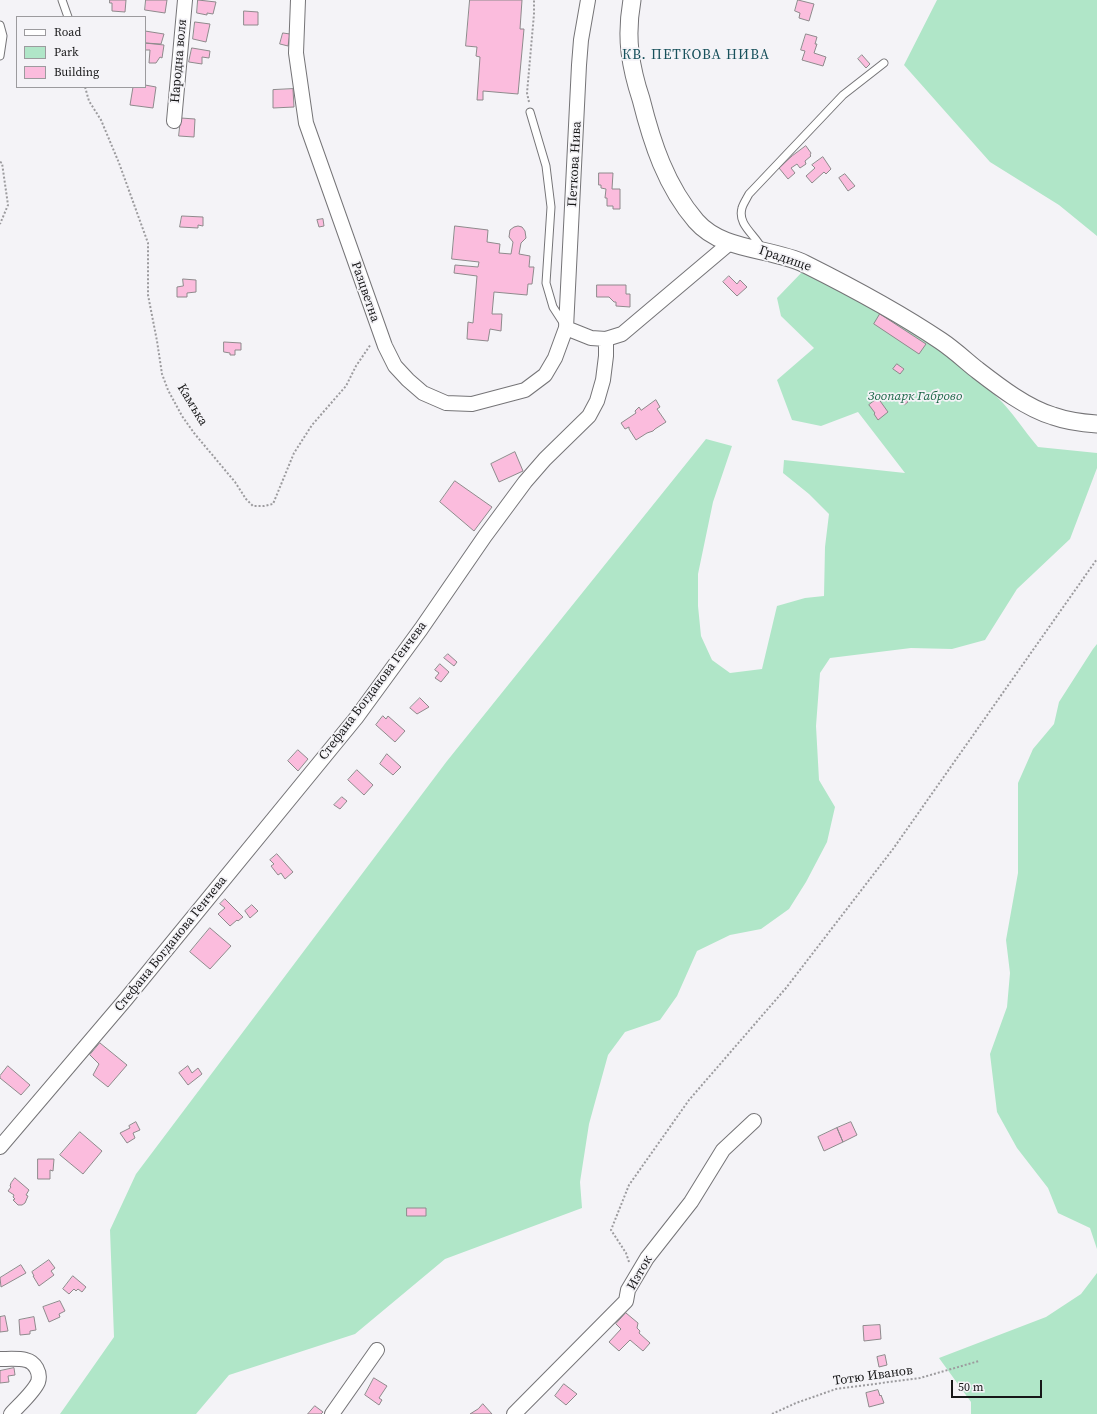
<!DOCTYPE html>
<html>
<head>
<meta charset="utf-8">
<style>
  body { margin:0 }
  #map { position:relative; width:1097px; height:1414px; overflow:hidden; background:#f4f3f7; font-family:"Source Serif 4",serif }
  canvas { display:block }
  .legend { position:absolute; left:16px; top:16px; width:130px; height:72px; box-sizing:border-box; background:#f4f3f7; border:1px solid #9c9b9e; margin:0; padding:5px 7px; list-style:none; font-size:12px; color:#171718 }
  .legend li { display:flex; align-items:center; gap:8px; height:20px }
  .legend b { width:20px; border:1px solid #9c9b9e }
  .scale { position:absolute; left:951px; top:1380px; width:91px; height:18px; box-sizing:border-box; border:2px solid #171718; border-top:0; padding-left:5px; font-size:12px; line-height:14px; white-space:nowrap; color:#171718; -webkit-text-stroke:3px #f4f3f7; paint-order:stroke }
</style>
</head>
<body>
<div id="map">
<canvas width="1097" height="1414"></canvas>
<ul class="legend">
<li><b style="height:5px;background:#fff"></b>Road</li>
<li><b style="height:11px;background:#b0e6c8"></b>Park</li>
<li><b style="height:11px;background:#fbbcdd"></b>Building</li>
</ul>
<div class="scale">50 m</div>
</div>
<script>
const c = document.querySelector('canvas').getContext('2d');
c.lineJoin = 'round';
function paint(path, color) { c.fillStyle = color; c.fill(path, 'evenodd'); }
function strokePath(path, color, width, dash) { c.strokeStyle = color; c.lineWidth = width; c.lineCap = dash ? 'butt' : 'round'; c.setLineDash(dash || []); c.stroke(path); }
function label(font, color, halo, rows, align = 'center') {
  c.font = font + ' "Source Serif 4",serif'; c.lineWidth = 3.5; c.setLineDash([]); c.textBaseline = 'middle'; c.strokeStyle = halo; c.fillStyle = color; for (const [text, x, y, turn = 0] of rows) {
    c.save(); c.translate(x, y); c.rotate((+turn || 0) * Math.PI / 180); c.textAlign = isNaN(turn) ? turn : align; if (halo) c.strokeText(text, 0, 0); c.fillText(text, 0, 0); c.restore();
  }
}
paint(new Path2D(`
  M937 0H1097V236L1059 205 990 162 904 65Z
  M804 270C873 307 940 342 997 397 1011 410 1025 432 1038 447L1097 453V468L1070 539 1017 589 985 640 952 649 911 648 830 658 820 673 816 726 819 780 835 807 827 842 806 882 789 909 761 929 730 935 697 951 677 996 660 1020 625 1032 608 1055 589 1124 580 1182 582 1208 445 1259 355 1334 229 1375 196 1414H60L114 1337 110 1230 136 1174 447 761 706 439 732 446 713 502 698 574V606L701 636 712 660 730 673 762 669 777 606 805 598 824 596 825 547 829 514 809 494 783 473 784 460 905 473 858 412 821 426 792 420 777 380 814 348 781 316 777 298Z
  M1097 644V1249L1090 1228 1058 1213 1048 1188 1017 1148 997 1112 990 1054 1007 1007 1010 973 1006 940 1018 873V783L1033 749 1054 724 1059 702 1093 649Z
  M1097 1273V1414H971V1402L939 1358 1046 1317 1081 1294Z`), '#b0e6c8');
const building = new Path2D(`
  M110 0H126L125 12 112 11V3H110Z
  M146 0H167L165 13 145 10Z
  M198 0 216 2 213 14 207 13V15L197 13Z
  M470 0H522L520 29H524L518 94 483 91V100H477L480 57 476 56 477 47 466 46Z
  M798 0 814 4 809 21 799 18 800 13 795 11Z
  M244 11 258 12V25H244Z
  M195 22 210 24 206 42 193 39Z
  M145 31 164 34 161 44 145 43Z
  M283 33 290 34 288 46 280 44Z
  M806 34 817 37 815 44H817L814 53 826 57 823 66 802 60 805 51 801 50Z
  M145 43 164 45 162 58 160 57 156 63H149L150 50H145Z
  M192 48 210 51 209 58 202 57V64L189 62Z
  M862 55 870 64 866 68 858 59Z
  M145 85 156 87 153 108 130 105 133 87H145Z
  M293 89 294 107 273 108V90Z
  M181 118 195 119 194 137 179 136Z
  M806 146 811 153 810 155 811 156 805 161 806 164 800 168 797 164 791 168 795 173 788 179 779 168 792 156Z
  M823 157 831 169 826 174 824 172 812 183 806 176 815 168 812 165Z
  M599 173H613L612 189H620V209H613V206H607V198H605L606 189 601 188V185H599Z
  M845 174 855 186 848 191 839 178Z
  M182 216 203 217V226L198 225V228L180 227Z
  M323 219 324 226 319 227 317 220Z
  M455 226 488 230 487 242 500 244 499 253 511 254 513 242 509 237 510 230 514 227 518 226 522 227 525 231 526 238 521 243 519 254 530 256 529 267H534L532 284H528L527 295 494 292 492 314H502L501 331 490 329 488 341 467 339 468 322 473 323 477 276 454 273 455 265 478 267 479 262 452 259Z
  M729 276 737 284 740 280 747 287 737 296 723 282Z
  M183 279 196 280V292L187 293V297H177V287L183 286Z
  M597 285H626V294H630V307L616 306V302H614L609 297H597Z
  M880 314 926 344 919 354 874 324Z
  M224 342 241 343V350H235V355H230V353L224 352Z
  M897 364 904 369 900 374 893 369Z
  M901 393 908 402 904 405 897 395Z
  M878 398 888 412 878 420 874 414 875 413 869 405Z
  M656 400 660 407 657 409 666 422 655 429 653 431 647 433 636 440 629 429V427L625 429 621 423 636 413 635 411 639 407 641 410Z
  M515 452 523 471 499 482 491 464Z
  M455 481 492 507 474 531 440 502Z
  M448 654 457 662 454 666 444 658Z
  M440 664 449 672 441 682 435 678 439 673 435 670Z
  M420 698 429 707 417 714 410 708Z
  M383 716 386 719 388 716 405 731 395 742 376 725Z
  M298 750 308 759 298 771 288 761Z
  M387 754 401 767 393 775 380 764Z
  M357 770 373 785 364 795 348 780Z
  M342 797 347 801 340 809 334 805Z
  M277 854 293 872 285 879 281 873 278 875 271 866 274 864 270 860Z
  M225 899 243 917 238 921 237 920 230 926 218 914 225 908 220 904Z
  M252 905 258 911 250 918 245 911Z
  M210 928 231 946 210 969 190 952Z
  M100 1043 127 1065 108 1087 93 1075 99 1064 90 1055Z
  M8 1066 30 1085 21 1095 0 1078V1076Z
  M188 1066 192 1073 198 1068 202 1074 188 1085 179 1073Z
  M136 1122 140 1130 133 1133 135 1138 127 1143 120 1133 130 1128 129 1126Z
  M851 1122 857 1135 843 1142 837 1128Z
  M837 1128 843 1142 824 1151 818 1137Z
  M80 1132 102 1151 83 1174 60 1155Z
  M38 1159H54L53 1171 50 1170V1179H38Z
  M15 1178 29 1190 26 1195 28 1196 25 1203 22 1205H18L13 1200 15 1199 13 1197 14 1195 8 1191 11 1187 10 1186 11 1183Z
  M407 1208H426V1216H407Z
  M49 1260 55 1268 51 1271 54 1275 39 1286 33 1276H34L32 1272Z
  M21 1265 26 1273 1 1287 0 1278Z
  M73 1276 86 1287 82 1292 78 1289 76 1291 74 1289 69 1294 63 1289Z
  M60 1301 65 1311 59 1314 60 1317 49 1322 43 1307Z
  M626 1313 638 1323 637 1328 640 1331 639 1333 650 1343 643 1351 630 1340 619 1351 609 1342 621 1329 616 1324Z
  M5 1316 8 1331 0 1332V1317Z
  M34 1317 36 1330 30 1331V1334L20 1335 19 1320Z
  M880 1325 881 1339 864 1341 863 1326Z
  M885 1355 887 1365 879 1367 877 1357Z
  M14 1368 15 1375 8 1376 9 1382 0 1383V1371Z
  M374 1378 387 1386 379 1398 382 1400 379 1405 365 1395Z
  M564 1384 577 1394 566 1405 555 1396Z
  M878 1390 880 1396 881 1395 884 1403 869 1407 866 1393Z
  M483 1404 492 1414H470L478 1409Z
  M315 1406 323 1412 321 1414H308Z`);
paint(building, '#fbbcdd');
strokePath(building, '#8e8a8c', 1);
const service = new Path2D(`
  M62 0 68 17
  M0 25 3 36 0 56
  M530 112 546 166 551 207 546 283 553 307 564 324
  M762 249C756 235 737 225 742 208 743 204 747 198 749 194L843 95 884 63`);
const minor = new Path2D(`
  M298 0 296 53 306 123 385 346 395 366 408 380 423 393 446 403 472 404 525 390 545 375 555 358 566 328 579 65 581 40 588 0
  M174 121 185 0
  M566 328 591 338 606 339 622 334 731 242
  M0 1147 126 999 356 718 421 629 485 536 525 482 545 459 589 416 597 401 603 380 606 356V339
  M0 1359C8 1359 18 1358 26 1360 35 1362 41 1373 38 1382 34 1392 18 1406 11 1414
  M332 1414 377 1350
  M514 1414 626 1301 628 1290 647 1258 691 1202 723 1150 754 1121`);
const tertiary = new Path2D(`
  M632 0C629 17 628 35 630 52 632 68 636 84 641 99 652 143 666 186 696 221 723 252 771 247 805 264 851 287 898 312 941 341 953 349 965 360 976 369 998 386 1026 408 1053 416 1067 421 1082 423 1097 424`);
strokePath(service, '#757477', 9);
strokePath(minor, '#757477', 16);
strokePath(tertiary, '#757477', 19);
strokePath(new Path2D(`
  M85 87 89 101 101 120 119 163 148 243V295L157 341 162 374 168 390 182 416 194 433 235 482 246 499 253 506H264L273 504 294 453 312 425 346 386 356 366 371 344
  M529 102 527 93 534 14V0
  M0 162 2 163 8 205 0 224
  M629 1262 626 1253 611 1230 629 1185 689 1100 786 988 893 849 1097 559
  M772 1414 796 1403 836 1389 920 1378 979 1361`), '#9c9b9e', 2, [2, 2]);
strokePath(service, '#fff', 7);
strokePath(minor, '#fff', 14);
strokePath(tertiary, '#fff', 17);
label('13px', '#171718', '#f4f3f7', [
  ["Народна воля",179,61,-85],
  ["Петкова Нива",575,164,-87],
  ["Градище",785,259,19],
  ["Разцветна",365,292,71],
  ["Камъка",192,405,59],
  ["Стефана Богданова Генчева",373,691,-53],
  ["Стефана Богданова Генчева",171,944,-51],
  ["Изток",640,1273,-60],
  ["Тотю Иванов",873,1376,-8]
]);
label('italic 13px', '#1a6545', '#f4f3f7', [
  ["Зоопарк Габрово",915,397]
]);
c.letterSpacing = '1px';
label('14px', '#17505b', '#f4f3f7', [
  ["КВ. ПЕТКОВА НИВА",696,55]
]);
c.letterSpacing = '0px';
</script>
</body>
</html>
